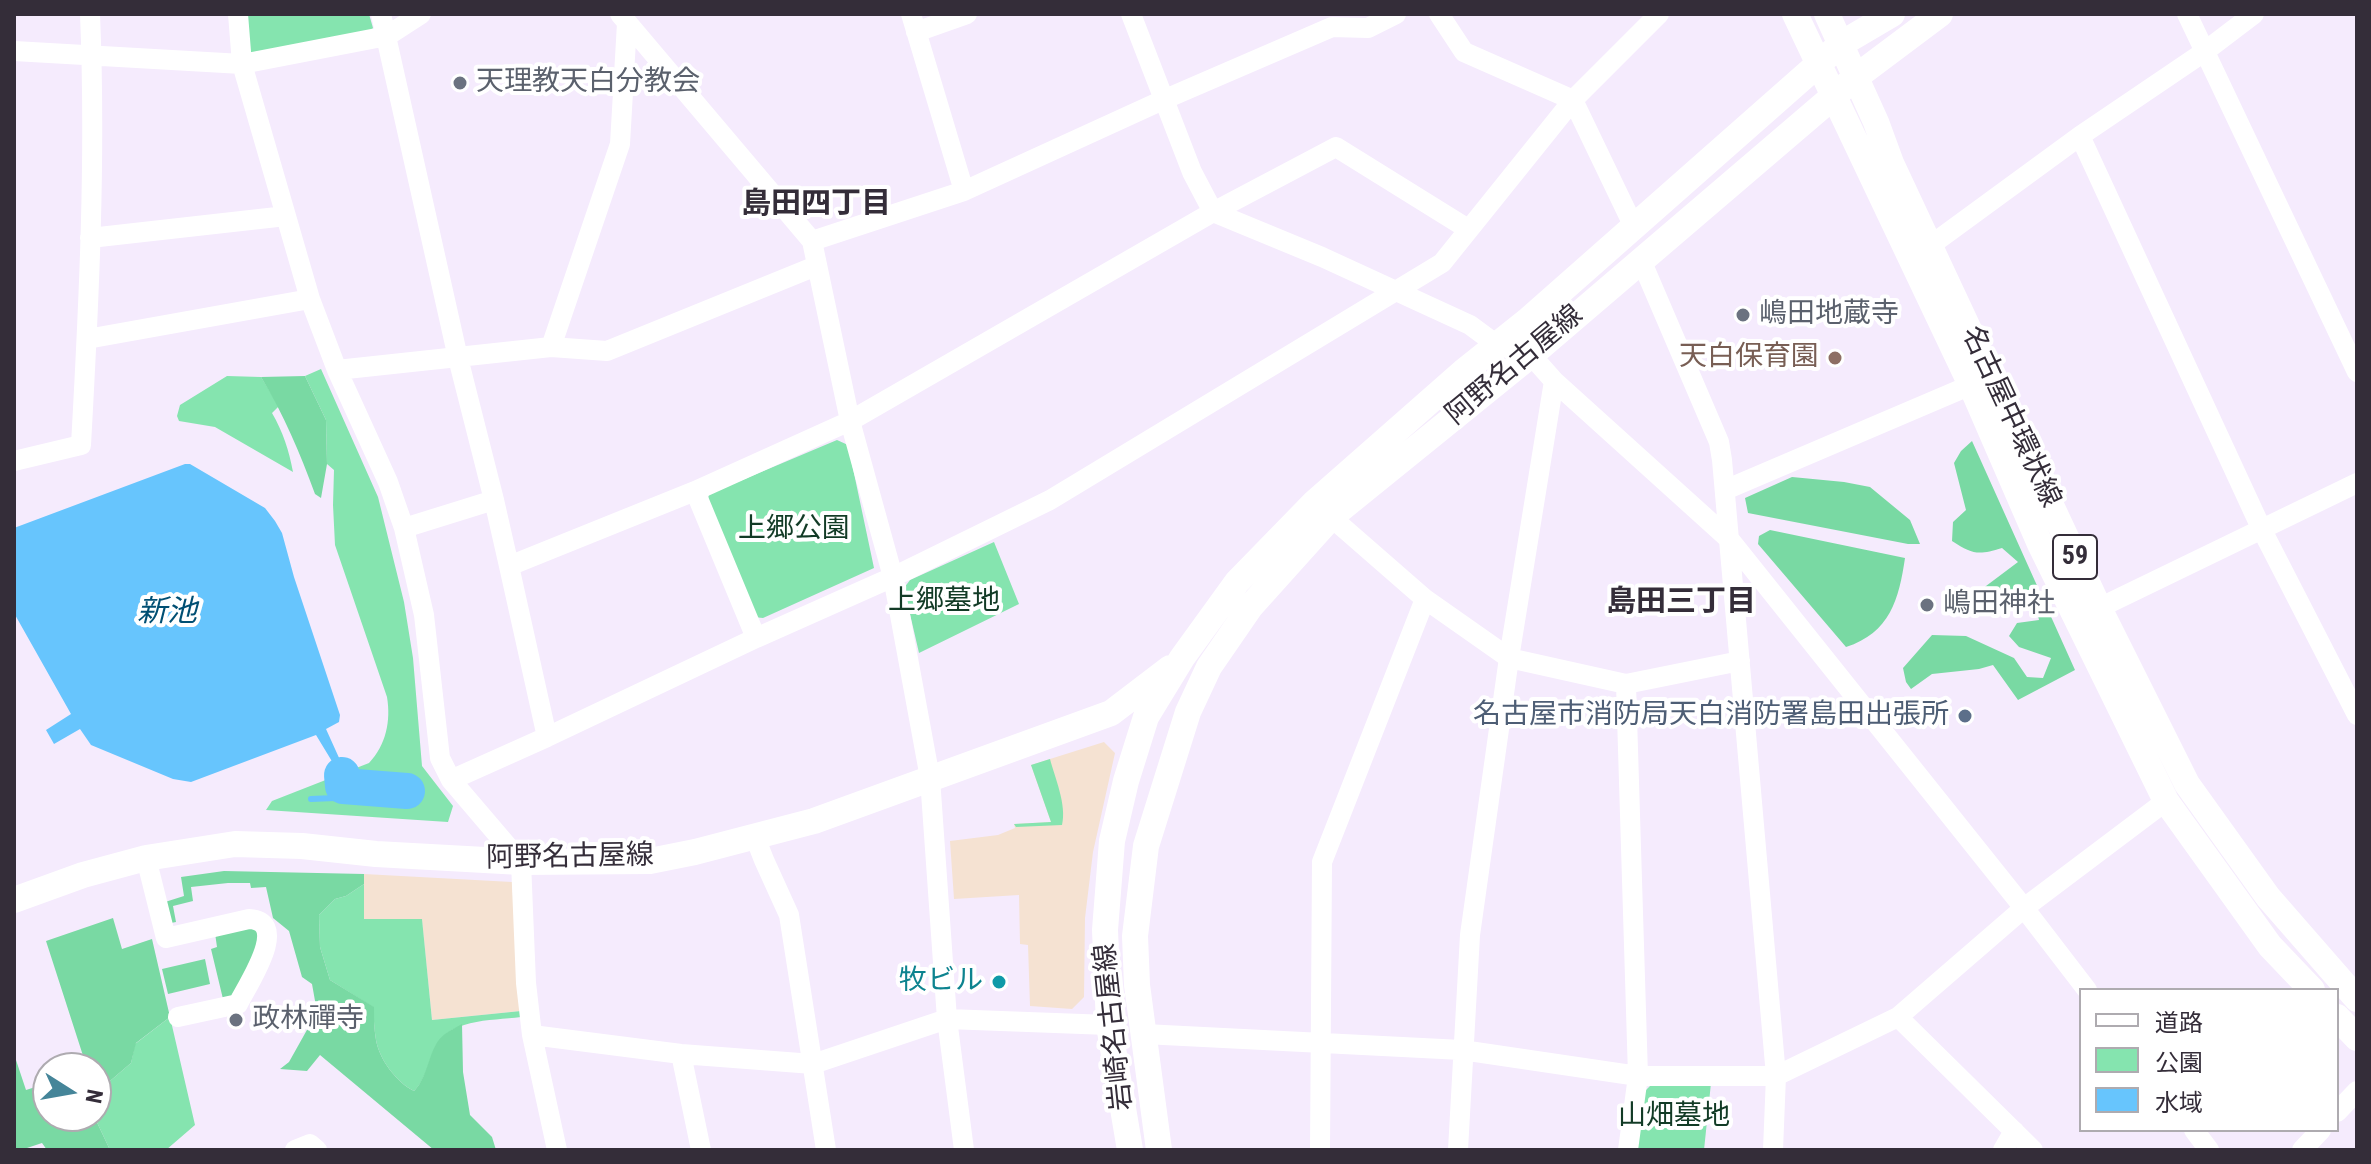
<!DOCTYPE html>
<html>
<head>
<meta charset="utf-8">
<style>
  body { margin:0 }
  #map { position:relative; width:2371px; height:1164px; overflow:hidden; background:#f5ebfd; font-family:"Roboto Condensed","Noto Sans JP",sans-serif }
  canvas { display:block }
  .frame { position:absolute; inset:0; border:16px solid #342d39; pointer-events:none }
  .legend { position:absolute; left:2079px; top:988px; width:260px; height:144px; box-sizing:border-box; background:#fff; border:2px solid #aeabb0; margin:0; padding:10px 14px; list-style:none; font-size:24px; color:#342d39 }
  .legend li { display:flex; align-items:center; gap:16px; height:40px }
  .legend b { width:40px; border:2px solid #aeabb0 }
  .north { position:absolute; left:32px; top:1052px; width:80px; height:80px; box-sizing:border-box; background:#fff; border:2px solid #aeabb0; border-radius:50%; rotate:101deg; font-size:22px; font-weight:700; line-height:32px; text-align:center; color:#342d39 }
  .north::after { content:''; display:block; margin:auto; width:28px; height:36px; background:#458599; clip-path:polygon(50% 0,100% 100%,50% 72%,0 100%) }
</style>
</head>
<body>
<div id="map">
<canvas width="2371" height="1164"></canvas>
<div class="frame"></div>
<ul class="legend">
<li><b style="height:10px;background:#fff"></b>道路</li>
<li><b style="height:22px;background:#85e4af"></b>公園</li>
<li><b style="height:22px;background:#67c5fd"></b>水域</li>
</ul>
<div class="north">N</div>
</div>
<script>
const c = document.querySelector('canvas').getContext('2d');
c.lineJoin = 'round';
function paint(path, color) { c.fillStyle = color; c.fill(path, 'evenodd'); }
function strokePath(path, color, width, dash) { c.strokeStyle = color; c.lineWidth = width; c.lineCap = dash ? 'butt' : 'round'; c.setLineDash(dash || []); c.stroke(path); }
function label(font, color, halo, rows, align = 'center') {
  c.font = font + ' "Roboto Condensed","Noto Sans JP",sans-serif'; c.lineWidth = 8; c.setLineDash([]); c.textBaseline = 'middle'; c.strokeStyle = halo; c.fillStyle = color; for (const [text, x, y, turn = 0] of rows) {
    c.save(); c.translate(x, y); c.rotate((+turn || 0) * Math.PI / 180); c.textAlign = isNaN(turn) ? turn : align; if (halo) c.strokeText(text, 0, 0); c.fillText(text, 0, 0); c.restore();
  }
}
paint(new Path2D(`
  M1104 742 1115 753 1093 852 1085 918 1084 997 1072 1009 1030 1006 1028 945 1020 944 1019 895 954 899 950 841 998 835 1015 828 1014 824 1051 822 1031 765Z
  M364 874 512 882 521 1011 432 1020 422 920 363 919Z`), '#f5e2d2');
paint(new Path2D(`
  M246 14H369L373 28 367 37 247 53Z
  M321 369 378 497 404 602 413 658 422 766 453 806 448 822 266 810 272 801 369 763C386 745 391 721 387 697L335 545 333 505 334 470 327 464 326 420 305 376Z
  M227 376 261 377 279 406 272 413C283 432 289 450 293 472L215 427 179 421 177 416 180 405Z
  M837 440 848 445 874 568 763 618 753 617 707 504 709 494Z
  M994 542 1019 604 919 653 904 588 910 580Z
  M1050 759C1055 778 1067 805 1062 825L1016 827 1014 824 1051 822 1031 765Z
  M364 884V919H422L432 1020 521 1011V1017C490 1021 446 1018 433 1052 427 1067 425 1080 414 1091 397 1083 379 1059 376 1040 374 1029 374 1018 373 1007L330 980 320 947 319 915 335 899 346 896Z
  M170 1017 195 1125 166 1150H110L94 1116H96V1093L131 1063 135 1044Z
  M1711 1083 1704 1150H1637L1644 1092 1652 1084Z`), '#85e4af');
paint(new Path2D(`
  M305 376 326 420 327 464 321 498 315 494C300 453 284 415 261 377Z
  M1972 441 2075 670 2018 700 1993 665 1979 669 1932 674 1911 689 1906 682 1903 668 1932 635 1966 636 2014 658 2027 677 2043 678 2051 658 2019 647 2009 636 2017 623 2039 620 2033 595 1983 599 1982 589 2018 562 2002 548C1979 555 1973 555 1952 541L1953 522 1966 510 1954 463 1961 451Z
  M1792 477 1844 482 1870 487 1910 520 1920 544H1908L1748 513 1745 498Z
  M1770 530 1905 558C1899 599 1890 633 1846 647L1758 544 1759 536Z
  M224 871 364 874V884L346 896 335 899 319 915 320 947 330 980 374 1007C374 1018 374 1029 376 1040 379 1059 397 1083 414 1091 430 1075 428 1046 445 1034 450 1030 457 1027 462 1024L463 1072 470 1115 492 1137 496 1150H434L320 1055 307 1071 280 1069 289 1062 317 1012 312 984 302 977 289 931 273 918 266 887 251 888 250 883H228L191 887 193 901 173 906 176 922 171 923 165 902 184 896 181 877Z
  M113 918 122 949 152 939 170 1017 136 1043 131 1063 96 1093V1068H87L46 941Z
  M249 925 263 936 235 996 223 999 211 949 217 947 215 933Z
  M205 959 210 984 168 994 162 969Z
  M14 1054 26 1090 48 1083V1116H94L110 1150H47L42 1143 21 1150H14Z`), '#79d9a3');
paint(new Path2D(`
  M185 464H190L265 508 275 521 282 533 294 577 340 715 339 722 326 729 340 760 333 763 316 735 191 782 173 779 91 745 80 729 54 744 46 730 71 714 14 613V528Z`), '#67c5fd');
strokePath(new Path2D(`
  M311 799 359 797`), '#67c5fd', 6);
strokePath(new Path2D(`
  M342 775 343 786 407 791`), '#67c5fd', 36);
strokePath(new Path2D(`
  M238 14 242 64 310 299 337 370 388 482 404 528 424 615 440 758 451 780 521 862 526 983 532 1035 557 1150
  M381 14 458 358 494 500 509 566
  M620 14 812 241 850 421 893 577 930 778 947 1019 964 1150
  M911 14 964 191
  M1131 14 1192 172 1213 212 1322 257 1470 325 1497 345 1531 355 1554 381 1730 540 2024 908 2087 990
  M1439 14 1464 52 1573 100 1634 227
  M2187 14 2357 372
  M916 32 967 14
  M14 51 242 64 387 36 421 14
  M2080 136 2262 530 2357 715
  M90 238 286 216
  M812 241 964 191 1163 100 1332 27 1368 28 1396 14
  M1931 245 2080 136 2204 52 2254 14
  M1641 260 1719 442 1722 460 1776 1076 1773 1150
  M87 339 310 299
  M551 347 620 144 627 23
  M337 370 551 347 607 351 816 266
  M14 461 81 445C89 302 96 157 90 14
  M1725 490 1971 385
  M695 491 756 638
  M1331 517 1425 599 1509 658 1626 684 1740 661
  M404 528 494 500
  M2099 608 2357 483
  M1626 684 1638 1076 1628 1150
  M547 737 756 638 893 577 1050 500 1442 263 1573 100 1659 14
  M451 780 547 737 509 566 695 491 850 421 1213 212 1336 147 1468 229
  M755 837 764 860 789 915 826 1150
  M146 858 166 938 249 919C291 921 248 984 238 1004L178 1017
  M1898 1017 2033 1150
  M1144 1034 1462 1050 1638 1076H1776L1898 1017 2024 908 2166 801
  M532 1035 681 1054 813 1064 947 1019 1109 1025
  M681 1054 701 1150
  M2337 1112 2357 1091
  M2194 1130 2209 1150
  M295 1150 310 1144 317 1150
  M1320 1150 1322 862 1425 599
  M1458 1150 1470 935 1509 658 1554 381
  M2003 1150 2014 1131
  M2302 1150 2321 1130`), '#fff', 20);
strokePath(new Path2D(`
  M1795 14 1971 385 2040 544 2166 801 2270 946 2312 990
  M1827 14 1876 122 1891 163 2099 608 2187 784 2268 897 2357 999
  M14 900 83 875 146 858 235 844 302 846 376 854 521 862 650 861 695 852 814 821 1111 713 1170 668
  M2337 1017 2357 1038
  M1130 1150 1109 1025 1105 930 1112 841 1126 781 1146 717 1182 658 1237 582 1314 503 1463 372 1527 321 1841 44 1892 14
  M1159 1150 1137 985 1135 936 1146 846 1188 712 1209 667 1251 606 1331 517 1531 355 1856 77 1940 14`), '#fff', 26);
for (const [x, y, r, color] of [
  [460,83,8,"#6b7280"],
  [1743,315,8,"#6b7280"],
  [1835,358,8,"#8d6e63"],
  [1927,605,8,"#6b7280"],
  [1965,716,8,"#5c6f8a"],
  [999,982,8,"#0f9aa8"],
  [236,1020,8,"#6b7280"]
]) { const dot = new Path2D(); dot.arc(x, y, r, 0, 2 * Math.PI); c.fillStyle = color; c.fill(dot); strokePath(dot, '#fff', 3); }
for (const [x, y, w] of [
  [2075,557,44]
]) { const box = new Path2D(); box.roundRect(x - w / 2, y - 22, w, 44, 6); c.fillStyle = '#fff'; c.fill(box); strokePath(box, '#342d39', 2); }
label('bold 26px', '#342d39', null, [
  ["59",2075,557]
]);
label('28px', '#5b616d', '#fff', [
  ["天理教天白分教会",476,83],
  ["嶋田地蔵寺",1759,315],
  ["嶋田神社",1943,605],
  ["政林禪寺",252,1020]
], 'left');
label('28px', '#785e54', '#fff', [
  ["天白保育園",1819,358]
], 'right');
label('28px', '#342d39', '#fff', [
  ["阿野名古屋線",1515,366,-40],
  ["名古屋中環状線",2010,417,65],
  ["阿野名古屋線",570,858,-1],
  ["岩崎名古屋線",1115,1027,-96]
]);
label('28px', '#123b26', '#fff', [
  ["上郷公園",794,530],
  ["上郷墓地",944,602],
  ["山畑墓地",1674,1117]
]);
label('28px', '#4e5e75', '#fff', [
  ["名古屋市消防局天白消防署島田出張所",1949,716]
], 'right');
label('28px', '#0d838f', '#fff', [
  ["牧ビル",983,982]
], 'right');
label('bold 30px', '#342d39', '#fff', [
  ["島田四丁目",816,205],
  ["島田三丁目",1681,603]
]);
label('italic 30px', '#004f73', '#fff', [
  ["新池",167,613]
]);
</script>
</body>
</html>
